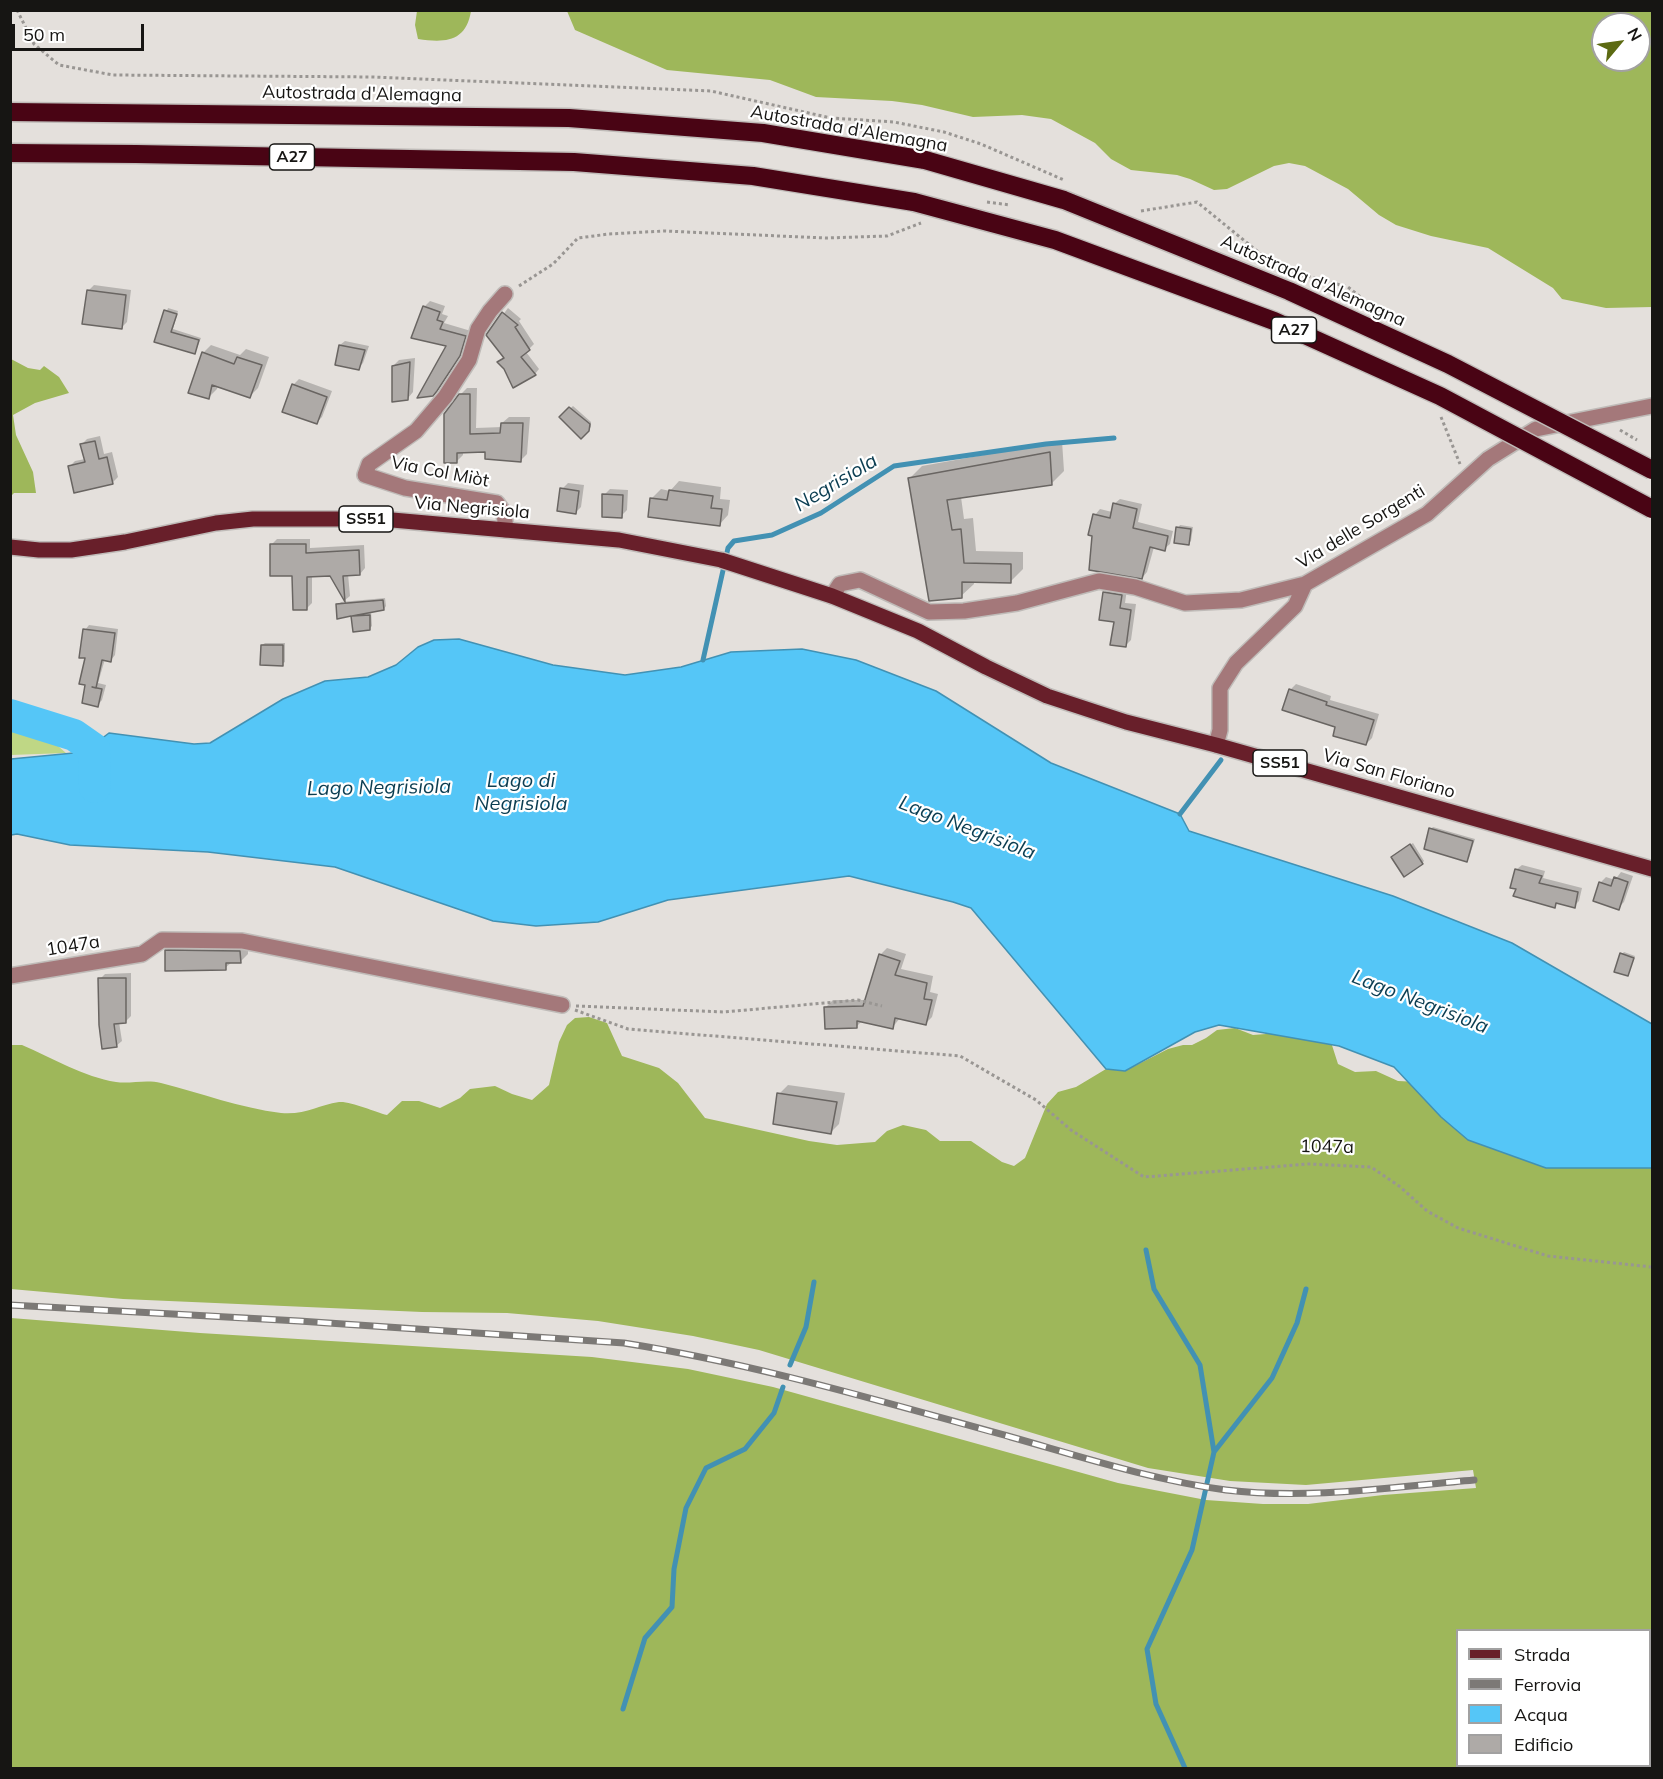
<!DOCTYPE html>
<html>
<head>
<meta charset="utf-8">
<style>
  body { margin:0 }
  #map { position:relative; width:1663px; height:1779px; overflow:hidden; background:#e4e0dc; font-family:Mulish,sans-serif }
  canvas { display:block }
  .frame { position:absolute; inset:0; border:12px solid #161513; pointer-events:none }
  .legend { position:absolute; left:1456px; top:1629px; width:195px; height:138px; box-sizing:border-box; background:#fff; border:2px solid #a2a1a1; margin:0; padding:8px 10px; list-style:none; font-size:18px; color:#161513 }
  .legend li { display:flex; align-items:center; gap:12px; height:30px }
  .legend b { width:30px; border:2px solid #a2a1a1 }
  .north { position:absolute; left:1591px; top:12px; width:60px; height:60px; box-sizing:border-box; background:#fff; border:2px solid #a2a1a1; border-radius:50%; rotate:61deg; font-size:16px; font-weight:700; line-height:24px; text-align:center; color:#161513 }
  .north::after { content:''; display:block; margin:auto; width:21px; height:27px; background:#5c6a12; clip-path:polygon(50% 0,100% 100%,50% 72%,0 100%) }
  .scale { position:absolute; left:12px; top:24px; width:132px; height:27px; box-sizing:border-box; border:3px solid #161513; border-top:0; padding-left:8px; font-size:18px; line-height:21px; white-space:nowrap; color:#161513; -webkit-text-stroke:4px #fff; paint-order:stroke }
</style>
</head>
<body>
<div id="map">
<canvas width="1663" height="1779"></canvas>
<div class="frame"></div>
<ul class="legend">
<li><b style="height:8px;background:#681f2a"></b>Strada</li>
<li><b style="height:8px;background:#7c7976"></b>Ferrovia</li>
<li><b style="height:16px;background:#55c6f7"></b>Acqua</li>
<li><b style="height:16px;background:#aeaaa7"></b>Edificio</li>
</ul>
<div class="north">N</div>
<div class="scale">50 m</div>
</div>
<script>
const c = document.querySelector('canvas').getContext('2d');
c.lineJoin = 'round';
function paint(path, color) { c.fillStyle = color; c.fill(path, 'evenodd'); }
function strokePath(path, color, width, dash) { c.strokeStyle = color; c.lineWidth = width; c.lineCap = dash ? 'butt' : 'round'; c.setLineDash(dash || []); c.stroke(path); }
function label(font, color, halo, rows, align = 'center') {
  c.font = font + ' Mulish,sans-serif'; c.lineWidth = 4.5; c.setLineDash([]); c.textBaseline = 'middle'; c.strokeStyle = halo; c.fillStyle = color; for (const [text, x, y, turn = 0] of rows) {
    c.save(); c.translate(x, y); c.rotate((+turn || 0) * Math.PI / 180); c.textAlign = isNaN(turn) ? turn : align; if (halo) c.strokeText(text, 0, 0); c.fillText(text, 0, 0); c.restore();
  }
}
paint(new Path2D(`
  M11 723 43 733 66 753 11 755Z`), '#bfd785');
paint(new Path2D(`
  M417 11V10L471 11C466 42 445 43 418 39L415 25Z
  M567 11H1652V307L1606 308 1562 299 1553 288 1488 248 1431 236 1396 225 1379 215 1348 189 1305 166 1289 163 1274 166 1227 189 1214 190 1190 179 1177 175 1131 170 1111 159 1095 143 1051 119 1022 115 973 117 922 105 892 101 816 97 770 80 667 70 575 30ZM1603 24H1639V60H1603Z
  M11 359 28 368 40 370 44 366 59 377 69 393 35 403 13 415 16 435 33 472 36 493H14L11 496Z
  M589 1017 607 1023 622 1056 659 1068 678 1083 705 1118 809 1141 837 1145 875 1142 887 1131 903 1125 926 1130 940 1141H971L1002 1162 1014 1166 1025 1158 1047 1104 1058 1092 1076 1087 1106 1069 1125 1071 1168 1049 1183 1045H1192L1206 1038 1217 1030 1235 1028 1253 1035 1266 1034 1281 1031 1330 1039 1338 1064 1355 1072 1376 1071 1398 1081 1418 1082 1652 1148V1768H11V1318L200 1333 592 1357 688 1369 773 1387 1118 1483 1206 1500 1263 1504H1308L1383 1495 1476 1488 1473 1470 1306 1485 1230 1481 1148 1468 759 1350 693 1336 598 1321 507 1313 422 1312 123 1299 11 1289V1045H22C52 1058 84 1077 116 1082 131 1084 146 1079 161 1083 201 1093 240 1108 281 1113 306 1115 318 1105 339 1102 351 1101 375 1112 387 1115L402 1101H419L440 1108 460 1098 470 1089 495 1086 512 1094 532 1100 549 1085 559 1042 567 1025 575 1018ZM1458 1630H1650V1766H1458Z`), '#9eb75a');
const water = new Path2D(`
  M459 639 553 665 625 675 681 667 731 652 802 649 856 660 936 691 1051 763 1180 814 1189 831 1393 896 1512 943 1652 1024V1168H1546L1468 1140 1441 1117 1394 1067 1339 1046 1219 1025 1195 1032 1125 1071 1106 1069 971 908 953 902 849 876 668 900 598 922 536 926 493 921 335 867 208 852 70 845 17 834 11 835V759L84 752 109 733 194 744 210 743 283 699 325 681 368 677 396 665 418 647 434 640Z`);
paint(water, '#55c6f7');
strokePath(water, '#4291b3', 1.5);
paint(new Path2D(`
  M94 285 131 290 127 322 121 328 88 291Z
  M430 301 445 306 442 314 448 316 444 323 471 331 465 349 439 388 448 345 424 307Z
  M168 308 178 311 173 329 201 338 195 353 156 341Z
  M508 308 521 319 519 321 534 344 526 352 539 369 535 374 506 357 488 335Z
  M345 341 369 346 363 363 358 368 340 345Z
  M211 345 240 355 246 349 269 357 258 388 249 397 218 385 217 389 209 397 203 353Z
  M415 358 413 392 408 398 393 366 399 360Z
  M299 379 332 391 322 417 316 423 293 385Z
  M467 388H477L476 428 502 427V423L509 417H530L527 454 520 461 487 450 463 451V455L457 461 445 462 460 395Z
  M573 406 591 422V427L581 437 561 417Z
  M100 436 104 454 112 452 118 477 113 482 70 466 75 461 85 459 82 444 87 439Z
  M1062 441 1064 471 1052 483 961 497 964 519 973 518 976 551 1023 552V569L1011 581H974V584L961 596 910 478 922 466Z
  M679 481 721 487 720 499 730 500 728 515 719 525 651 499 661 489 670 491Z
  M568 483 584 485 581 507 575 513 562 489Z
  M610 489 628 490 627 510 621 516 604 495Z
  M1120 499 1142 504 1138 522 1173 531 1170 544 1164 549 1154 547 1147 572 1142 578 1095 515 1100 509 1112 512 1114 504Z
  M1180 525 1193 527 1191 541 1188 544 1178 528Z
  M277 539H310V548L364 545 365 568 360 574H348L350 596 345 600 331 575 312 576V603L307 608 293 574 272 544Z
  M1110 586 1127 589 1125 603 1136 604 1131 640 1125 646 1104 592Z
  M385 598 386 606 384 609 371 611 372 626 369 629 354 630 353 614 338 605 341 602Z
  M89 625 118 629 115 655 111 660 105 659 98 683 106 685 102 700 98 705 87 684 85 630Z
  M265 643H285V662L282 664 262 645Z
  M1296 684 1331 696 1330 700 1379 714 1372 738 1366 744 1337 726 1290 690Z
  M1433 827 1475 839 1469 858 1467 860 1431 829Z
  M1413 843 1424 861 1422 863 1395 855Z
  M1522 865 1545 871 1543 878 1582 888 1579 901 1574 906 1558 902 1555 906 1512 887 1517 869Z
  M1621 872 1633 876 1624 902 1618 908 1600 883 1606 877 1615 880Z
  M175 942 248 943V954L240 962H232L225 968 167 950Z
  M887 948 906 954 901 969 933 976 930 992 938 994 932 1017 925 1024 900 1018 892 1028 862 1021 856 1027 826 1007 833 1000H867L880 955Z
  M1624 952 1635 956 1628 975 1622 954Z
  M131 973V1016L126 1021 119 1022 122 1041 116 1046 100 979 105 974Z
  M788 1085 845 1093 839 1124 830 1133 779 1094Z`), '#0003');
strokePath(new Path2D(`
  M703 660 728 548 734 541 772 535 821 513 894 466 1046 444 1114 438
  M1180 814 1221 760
  M1146 1250 1154 1289 1200 1365 1214 1452
  M790 1365 806 1327 814 1282
  M623 1709 645 1638 672 1607 674 1569 686 1508 706 1468 745 1449 774 1413 783 1387
  M1185 1768 1156 1704 1147 1649 1192 1550 1214 1452 1272 1378 1297 1323 1306 1289`), '#4291b3', 5);
strokePath(new Path2D(`
  M10 715 74 735 94 749 95 787`), '#55c6f7', 32);
const building = new Path2D(`
  M87 290 126 295 122 329 82 324Z
  M423 306 440 312 437 320 443 322 440 329 466 336 460 356 437 391 433 396 417 398 446 346 411 338Z
  M164 310 177 314 171 332 199 340 195 354 154 342Z
  M502 312 518 325 515 327 530 350 521 357 536 375 513 388 504 369 497 362 504 358 486 335Z
  M339 345 365 350 359 370 335 365Z
  M202 352 234 364 237 357 262 365 250 398 212 385 209 399 188 393Z
  M410 362 408 400 392 402V366Z
  M292 384 327 397 317 424 282 412Z
  M459 394H470V434L500 433 501 423H523L521 462 485 459V452L457 453V463H444V414Z
  M569 407 590 424 589 431 581 439 559 417Z
  M95 441 99 459 107 457 113 484 74 493 68 466 85 462 80 444Z
  M1050 452 1052 485 947 500 952 530 961 529 964 563 1011 564V583L962 582V598L929 601 908 478Z
  M560 488 579 491 576 514 557 511Z
  M669 490 713 496 711 508 722 509 720 526 648 517 650 498 667 500Z
  M602 494 623 495 622 518 602 517Z
  M1113 503 1137 509 1133 528 1168 536 1165 551 1150 547 1142 579 1089 570 1092 536 1088 535 1093 514 1110 518Z
  M1176 527 1191 529 1189 545 1174 543Z
  M270 544H306V553L359 550 360 575 343 576 345 602 330 576 307 577V610H293L292 576H270Z
  M1103 592 1122 595 1120 608 1131 610 1126 647 1110 645 1114 622 1099 620Z
  M383 600 384 610 352 616 370 615V630L353 632 351 616 337 619 336 604Z
  M83 629 115 633 111 662 102 660 96 688 92 687 102 689 98 707 82 703 85 685 79 684 85 658H79Z
  M261 645H283V666L260 665Z
  M1289 689 1327 702 1326 705 1374 720 1366 745 1333 736 1335 727 1282 710Z
  M1429 828 1473 841 1467 862 1424 849Z
  M1410 844 1423 864 1404 877 1391 857Z
  M1515 869 1542 876 1539 883 1578 892 1575 908 1556 903 1555 908 1513 896 1516 889 1510 888Z
  M1614 877 1628 882 1619 910 1593 901 1599 882 1611 886Z
  M165 950 240 951 241 963H226V970L165 971Z
  M1620 953 1634 958 1628 976 1614 972Z
  M879 954 900 961 895 975 927 983 924 999 932 1000 926 1025 895 1018 893 1029 857 1021V1028L825 1029 824 1007 863 1006Z
  M98 978H126V1023L114 1024 117 1047 102 1049 99 1025Z
  M777 1093 837 1102 831 1134 773 1124Z`);
paint(building, '#aeaaa7');
strokePath(building, '#696562', 1.5);
const minor = new Path2D(`
  M505 294 490 311 478 329 469 360 445 397 416 431 369 464 365 475 405 488 497 503 504 513 506 530
  M832 596 840 584 860 580 929 612 964 611 1017 603 1099 581 1135 587 1185 603 1241 600 1305 584 1427 514 1488 459 1536 429 1652 406
  M1216 745 1220 730V688L1236 663 1295 606 1305 584
  M10 976 142 954 162 940 242 941 562 1005`);
const major = new Path2D(`
  M10 547 39 550H71L125 542 216 523 253 519H381L619 540 721 560 832 596 918 631 986 667 1047 696 1126 722 1216 745 1652 869`);
const highway = new Path2D(`
  M10 112 569 118 763 133 925 160
  M10 153 136 154 574 162 753 176 914 202`);
strokePath(minor, '#bfbbb8', 18);
strokePath(major, '#bfbbb8', 18);
strokePath(highway, '#bfbbb8', 21);
strokePath(new Path2D(`
  M17 10 34 44 59 65 113 75 374 77 711 91 831 118 894 122 944 132 981 144 1064 180
  M987 202 1010 205
  M1141 211 1197 202 1273 264
  M1296 273 1348 287 1378 311
  M519 286 553 264 578 238 609 234 664 231 826 238 887 236 921 223
  M1441 417 1460 464
  M1620 430 1637 440
  M576 1006 724 1012 858 1000 882 1006
  M575 1010 628 1029 960 1056 1036 1100 1071 1130 1144 1177 1309 1164 1371 1167 1399 1186 1427 1211 1458 1228 1548 1256 1652 1267`), '#999693', 3, [3, 3]);
strokePath(minor, '#a4787a', 15);
strokePath(major, '#681f2a', 15);
strokePath(highway, '#490414', 18);
const rail = new Path2D(`
  M10 1305 299 1321 624 1343C756 1364 883 1402 1011 1437 1082 1457 1153 1480 1226 1490 1309 1500 1392 1487 1474 1480`);
strokePath(rail, '#7c7976', 7);
strokePath(rail, '#fff', 4.5, [14]);
const highwayBridge = new Path2D(`
  M925 160 1064 200 1289 291 1448 364 1652 470
  M914 202 1055 240 1274 321 1440 396 1652 509`);
strokePath(highwayBridge, '#bfbbb8', 21, []);
strokePath(highwayBridge, '#490414', 18);
for (const [x, y, w] of [
  [292,157,45],
  [1294,330,45],
  [366,519,54],
  [1280,763,54]
]) { const box = new Path2D(); box.roundRect(x - w / 2, y - 13, w, 26, 4.5); c.fillStyle = '#fff'; c.fill(box); strokePath(box, '#161513', 1.5); }
label('bold 16px', '#161513', null, [
  ["A27",292,157],
  ["A27",1294,330],
  ["SS51",366,519],
  ["SS51",1280,763]
]);
label('18px', '#161513', '#fff', [
  ["Autostrada d'Alemagna",362,94,1],
  ["Autostrada d'Alemagna",849,129,10],
  ["Autostrada d'Alemagna",1313,281,24],
  ["Via Col Miòt",440,472,11],
  ["Via Negrisiola",472,508,5],
  ["Via delle Sorgenti",1361,527,-31],
  ["Via San Floriano",1389,774,16],
  ["1047a",73,946,-9],
  ["1047a",1327,1147,1]
]);
label('italic 20px', '#0b3d51', '#fff', [
  ["Negrisiola",836,483,-31],
  ["Lago di",521,781],
  ["Negrisiola",521,804],
  ["Lago Negrisiola",379,788,-1],
  ["Lago Negrisiola",967,828,21],
  ["Lago Negrisiola",1420,1002,21]
]);
</script>
</body>
</html>
